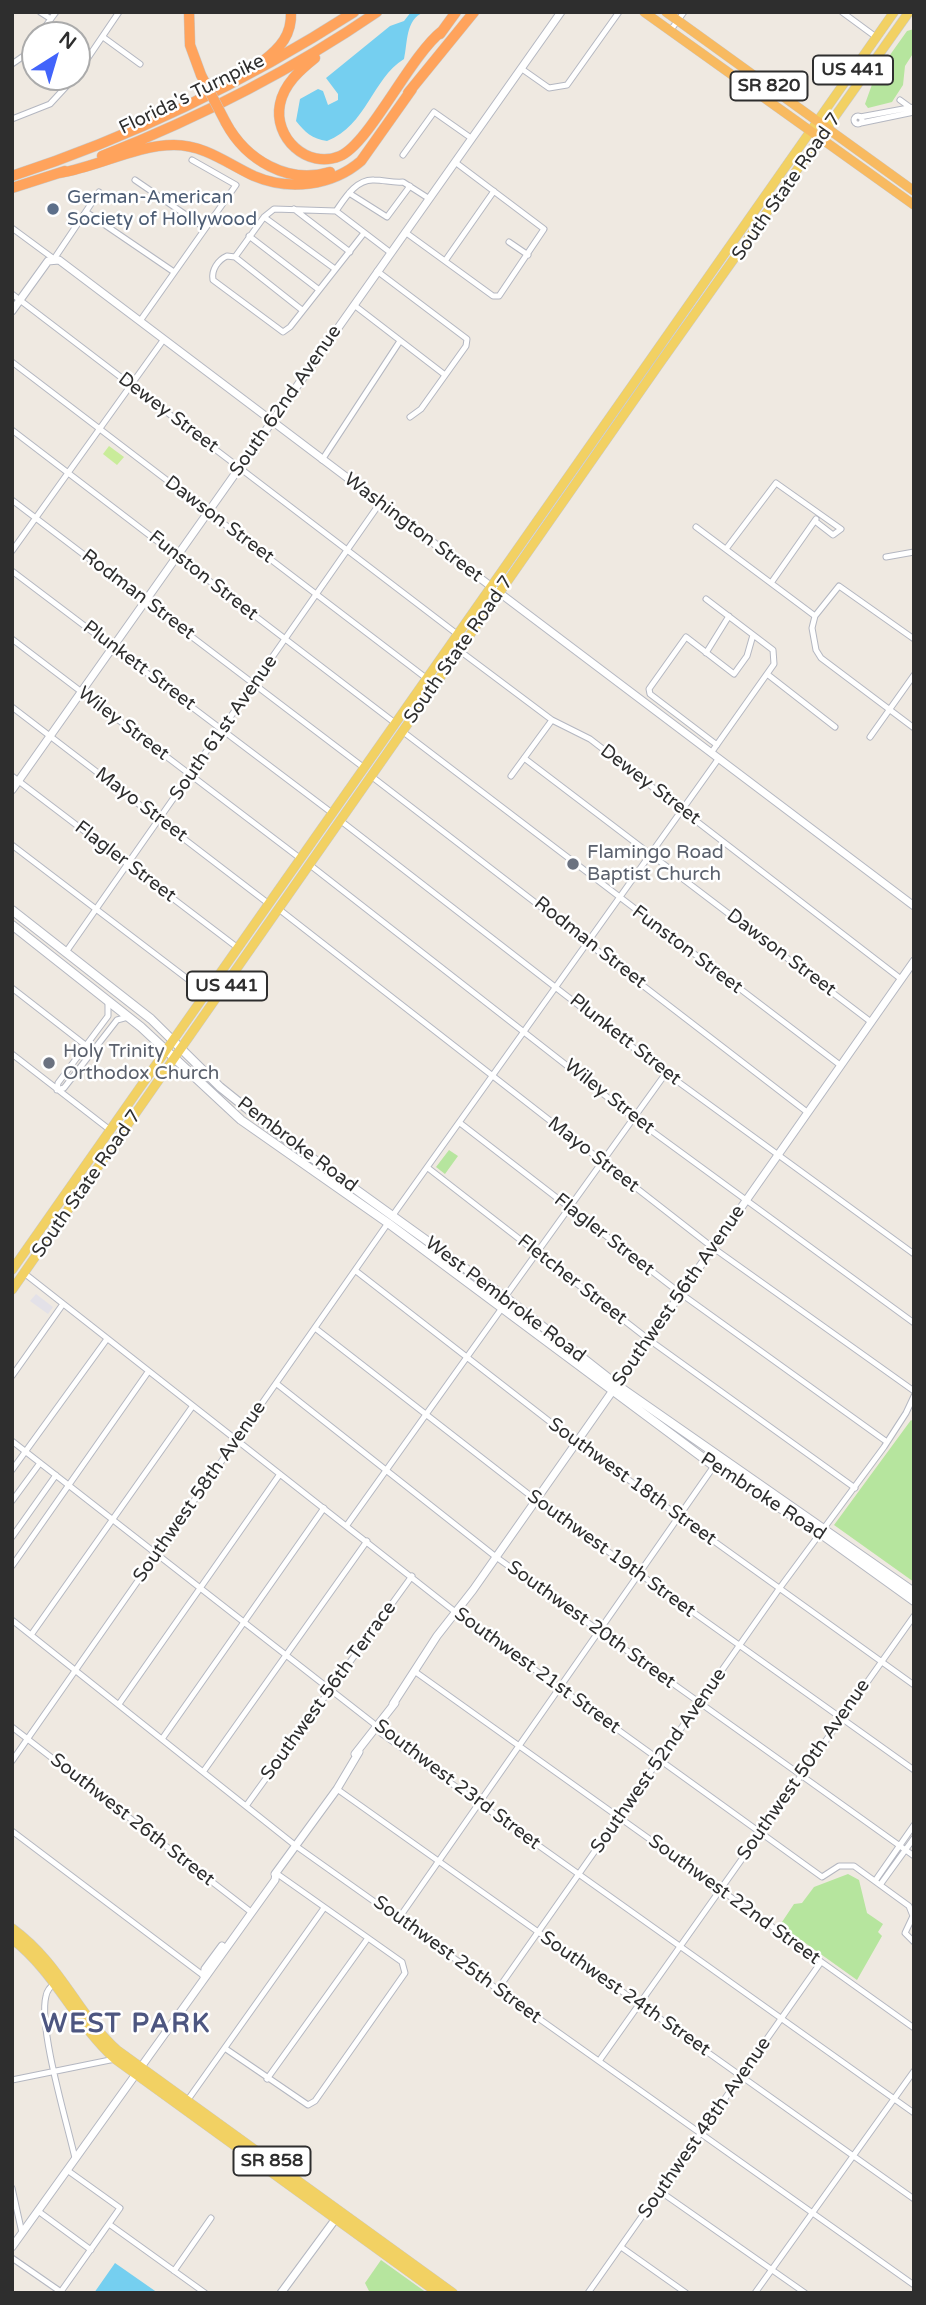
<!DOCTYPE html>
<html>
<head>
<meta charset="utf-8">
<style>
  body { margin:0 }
  #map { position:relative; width:926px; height:2305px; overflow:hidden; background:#efe9e1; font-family:"Varela Round",sans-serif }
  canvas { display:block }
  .frame { position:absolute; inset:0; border:14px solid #2e2e2e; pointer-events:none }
  .north { position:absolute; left:21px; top:21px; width:70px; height:70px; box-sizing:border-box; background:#fff; border:2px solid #ababab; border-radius:50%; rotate:37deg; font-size:19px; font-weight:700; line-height:28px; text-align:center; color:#2e2e2e }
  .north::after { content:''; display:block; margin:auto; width:24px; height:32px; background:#4264fb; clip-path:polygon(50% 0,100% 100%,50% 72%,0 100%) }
</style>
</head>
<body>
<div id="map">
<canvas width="926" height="2305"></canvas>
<div class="frame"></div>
<div class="north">N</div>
</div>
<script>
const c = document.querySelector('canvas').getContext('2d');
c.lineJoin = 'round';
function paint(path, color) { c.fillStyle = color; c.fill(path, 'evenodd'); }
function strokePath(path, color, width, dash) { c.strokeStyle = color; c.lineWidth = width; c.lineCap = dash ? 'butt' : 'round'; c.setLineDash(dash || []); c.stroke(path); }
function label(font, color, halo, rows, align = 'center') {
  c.font = font + ' "Varela Round",sans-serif'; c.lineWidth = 5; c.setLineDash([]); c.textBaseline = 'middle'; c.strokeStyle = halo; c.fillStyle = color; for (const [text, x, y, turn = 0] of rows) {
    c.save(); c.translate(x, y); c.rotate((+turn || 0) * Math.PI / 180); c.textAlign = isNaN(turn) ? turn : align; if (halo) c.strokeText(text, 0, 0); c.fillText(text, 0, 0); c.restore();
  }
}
paint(new Path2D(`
  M36 1294 53 1307 48 1314 30 1301Z`), '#e3e1e8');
paint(new Path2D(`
  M914 29V52L905 66 903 85 892 102 868 108 865 104 875 76 907 31Z
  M449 1150 458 1156 445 1174 436 1167Z
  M911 1420 914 1422V1582L834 1525Z
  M848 1874 859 1880 867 1913 883 1924 878 1932 882 1936 857 1980 780 1925 794 1904 802 1903 814 1887Z
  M381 2260 427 2293H370L365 2283Z`), '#b6e59e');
paint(new Path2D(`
  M109 446 124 457 117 465 103 454Z`), '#c9ec9a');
paint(new Path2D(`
  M411 12H424C405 20 408 42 404 59 372 79 367 125 327 141 312 139 305 132 296 121L300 99 318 89 323 91 328 105 338 100V94L326 78 390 26 404 21Z
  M115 2263 158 2293H94Z`), '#75cff0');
const minor = new Path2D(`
  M40 12 51 19
  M842 12 876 37
  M670 31 684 12
  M39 35 56 12
  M103 37 140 64
  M12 64 25 55 35 41
  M522 69 549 88 567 85 619 12
  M77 74 119 12
  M900 100 911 108
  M854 120a4 4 0 1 1 8 0a4 4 0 1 1-8 0Z
  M860 117 914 107
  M12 119 50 104 75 77
  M861 123 914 112
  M403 155 434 112 471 138
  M135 180 205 228
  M349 193 387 217 410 186
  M294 209 350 252
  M336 211C345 198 356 179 374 180 385 180 392 183 403 182L428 198
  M86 212 174 272
  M264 217 335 269
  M12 228 54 259 99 192
  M405 232 493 296H499L544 229 455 162
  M249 236 318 289
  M509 242 528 255
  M235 257 227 256C218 260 211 270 213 280L283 332 290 327 364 233
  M235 257 264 217 274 209 336 211 391 253
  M235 257 302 310
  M445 261 494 191
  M377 271 467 339 466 346 421 409 410 417
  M12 294 457 634
  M354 305 445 375
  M140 321 236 185 192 160
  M12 362 426 678
  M12 430 395 723
  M322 460 400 341
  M12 500 363 767
  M696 527 815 616
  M726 549 776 483 841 529 833 535 815 521
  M12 551 164 339
  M886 557 914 552
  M12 571 332 813
  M771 583 816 519
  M706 599 773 650 774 664 711 753
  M12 639 301 859
  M914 639 839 586 815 616 812 628 816 650 821 658 914 728
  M460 651 552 720 590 739 901 979
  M706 653 729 616
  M767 674 835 727
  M12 707 269 904
  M402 731 840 1065
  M870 737 914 675
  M717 745 650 694 649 689 686 637 734 674 747 656 753 635
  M524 758 871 1022
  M12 776 238 948
  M371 776 807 1112
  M511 776 552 720
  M341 821 666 1073 914 1254
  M12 845 206 993
  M310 865 634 1118 914 1323
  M280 910 712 1247 914 1391
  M66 952 380 503
  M12 988 93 1051
  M12 1054 110 1130
  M57 1090 58 1083 108 1016V1002
  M57 1090 64 1088 117 1020 128 1017
  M460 1123 680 1293 887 1442
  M428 1168 648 1339 855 1488
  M393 1215 719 758
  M356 1271 576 1442 914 1685
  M24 1273 463 1618 822 1877 839 1866H854L909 1906 913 1916 905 1933 914 1942
  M505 1297 666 1073
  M315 1328 536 1500 914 1770
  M12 1376 63 1304
  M277 1384 496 1557 914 1856
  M12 1441 373 1723 382 1734 914 2113
  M12 1470 107 1339
  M12 1501 40 1463
  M347 1525 502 1308
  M12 1537 56 1475
  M12 1566 148 1372
  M12 1620 296 1846 914 2285
  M31 1635 192 1407
  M417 1673 914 2028
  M119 1704 280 1474
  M12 1727 251 1912
  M162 1739 324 1508
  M12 1761 388 1223
  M203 1772 367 1541
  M337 1789 914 2199
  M246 1806 412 1576
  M12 1831 204 1976
  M875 1881 914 1825
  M880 1885 914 1838
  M399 1918 714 1466
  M55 1983C51 1986 47 1990 46 1996 38 2027 67 2123 75 2158
  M498 1989 779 1589 884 1447 906 1413 914 1396
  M226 2049 308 2105 315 2101 405 1973 402 1962 276 1873
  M599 2061 914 1616
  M267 2079 368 1938
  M12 2080 115 2059
  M187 2101 324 1908
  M12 2188 22 2233
  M661 2192 805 2293
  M38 2211 91 2250
  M109 2224 205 2293
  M621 2247 686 2293
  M12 2258 61 2292
  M174 2271 211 2218
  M60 2293 120 2208 67 2170
  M588 2293 821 1962
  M755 2293 914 2071`);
const tertiary = new Path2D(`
  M12 311 48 261 59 260 914 906
  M12 790 561 12
  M393 1704 437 1636 473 1590 914 961
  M355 1754 395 1703
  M275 1874 337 1789 359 1752
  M204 1976 205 1969 222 1946
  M12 2247 275 1880 276 1873
  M281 2293 337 2217`);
const secondary = new Path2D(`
  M12 910 151 1019 220 1087 276 1132 505 1297 617 1385 914 1592
  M12 925 141 1027 241 1120 388 1223 714 1466 821 1534 914 1601`);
const primary = new Path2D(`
  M12 1270 894 12
  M12 1290 660 363 909 12
  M12 1928C62 1965 75 2011 117 2050L453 2293
  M12 1939C55 1972 75 2023 115 2059L438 2293`);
const trunk = new Path2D(`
  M644 12 914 205
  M666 12 914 191`);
const motorway = new Path2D(`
  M189 12 190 45 201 75
  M440 34 456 12
  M315 58C300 70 284 84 280 104 273 137 307 170 340 156 369 144 410 56 442 31
  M263 61C280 48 292 35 291 12
  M408 93 474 12
  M226 123C246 160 288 185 330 172
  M102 156C198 118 291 71 377 12
  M59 173C98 167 135 145 174 145 205 145 228 164 254 176 289 191 332 186 361 161L412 89
  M12 176C132 137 248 80 354 12
  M12 188 65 171`);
strokePath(minor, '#b4b7c1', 7);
strokePath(tertiary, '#b4b7c1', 9);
strokePath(secondary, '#b4b7c1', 10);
strokePath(primary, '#c9c9c9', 10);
strokePath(trunk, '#c9c9c9', 10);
strokePath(motorway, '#c9c9c9', 11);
strokePath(minor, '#fff', 5);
strokePath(tertiary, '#fff', 7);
strokePath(secondary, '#fff', 8);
strokePath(primary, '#f2d163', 9);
strokePath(trunk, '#f8ba60', 9);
strokePath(motorway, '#ffa35c', 10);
const motorwayBridge = new Path2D(`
  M201 75 226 123`);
strokePath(motorwayBridge, '#c9c9c9', 11, []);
strokePath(motorwayBridge, '#ffa35c', 10);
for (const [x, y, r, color] of [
  [53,209,7,"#5c6f8a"],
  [573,864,7,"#6b7280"],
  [49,1063,7,"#6b7280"]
]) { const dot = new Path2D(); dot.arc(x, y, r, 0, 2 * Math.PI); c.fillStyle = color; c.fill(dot); strokePath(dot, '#fff', 2.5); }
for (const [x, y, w] of [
  [853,70,80],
  [769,86,77],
  [227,986,80],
  [272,2161,77]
]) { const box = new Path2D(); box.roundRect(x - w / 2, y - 14.5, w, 29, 5); c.fillStyle = '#fff'; c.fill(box); strokePath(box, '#2e2e2e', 2); }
label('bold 18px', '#2e2e2e', null, [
  ["US 441",853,70],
  ["SR 820",769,86],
  ["US 441",227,986],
  ["SR 858",272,2161]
]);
label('19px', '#2e2e2e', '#fff', [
  ["Florida's Turnpike",192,95,-26],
  ["South State Road 7",787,187,-55],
  ["South 62nd Avenue",286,401,-55],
  ["Dewey Street",168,413,37],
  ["Dawson Street",219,520,37],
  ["Washington Street",413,528,37],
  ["Funston Street",203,576,38],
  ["Rodman Street",138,595,37],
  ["South State Road 7",459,650,-55],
  ["Plunkett Street",139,666,37],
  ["Wiley Street",123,724,37],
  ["South 61st Avenue",224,728,-55],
  ["Dewey Street",650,785,37],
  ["Mayo Street",141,805,37],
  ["Flagler Street",125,862,37],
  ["Rodman Street",590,943,38],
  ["Funston Street",687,950,37],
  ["Dawson Street",781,953,37],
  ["Plunkett Street",625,1040,38],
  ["Wiley Street",609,1097,38],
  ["Pembroke Road",297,1145,37],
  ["Mayo Street",593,1155,38],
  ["South State Road 7",87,1184,-55],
  ["Flagler Street",604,1235,38],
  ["Fletcher Street",572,1280,38],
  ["Southwest 56th Avenue",679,1296,-55],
  ["West Pembroke Road",505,1300,37],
  ["Southwest 18th Street",632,1482,36],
  ["Southwest 58th Avenue",200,1492,-55],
  ["Pembroke Road",763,1497,33],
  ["Southwest 19th Street",611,1554,36],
  ["Southwest 20th Street",591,1625,36],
  ["Southwest 21st Street",537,1671,36],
  ["Southwest 56th Terrace",329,1691,-54],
  ["Southwest 52nd Avenue",659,1761,-55],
  ["Southwest 50th Avenue",804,1770,-55],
  ["Southwest 23rd Street",457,1785,37],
  ["Southwest 26th Street",132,1820,38],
  ["Southwest 22nd Street",734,1900,36],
  ["Southwest 25th Street",457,1960,36],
  ["Southwest 24th Street",625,1994,35],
  ["Southwest 48th Avenue",705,2128,-55]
]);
label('19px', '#4e5e75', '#fff', [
  ["German-American",67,198],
  ["Society of Hollywood",67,220]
], 'left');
label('19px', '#5b616d', '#fff', [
  ["Flamingo Road",587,853],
  ["Baptist Church",587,875],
  ["Holy Trinity",63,1052],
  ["Orthodox Church",63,1074]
], 'left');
c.letterSpacing = '2px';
label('bold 26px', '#4d5680', '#fff', [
  ["WEST PARK",126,2025]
]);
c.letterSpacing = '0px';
</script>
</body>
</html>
